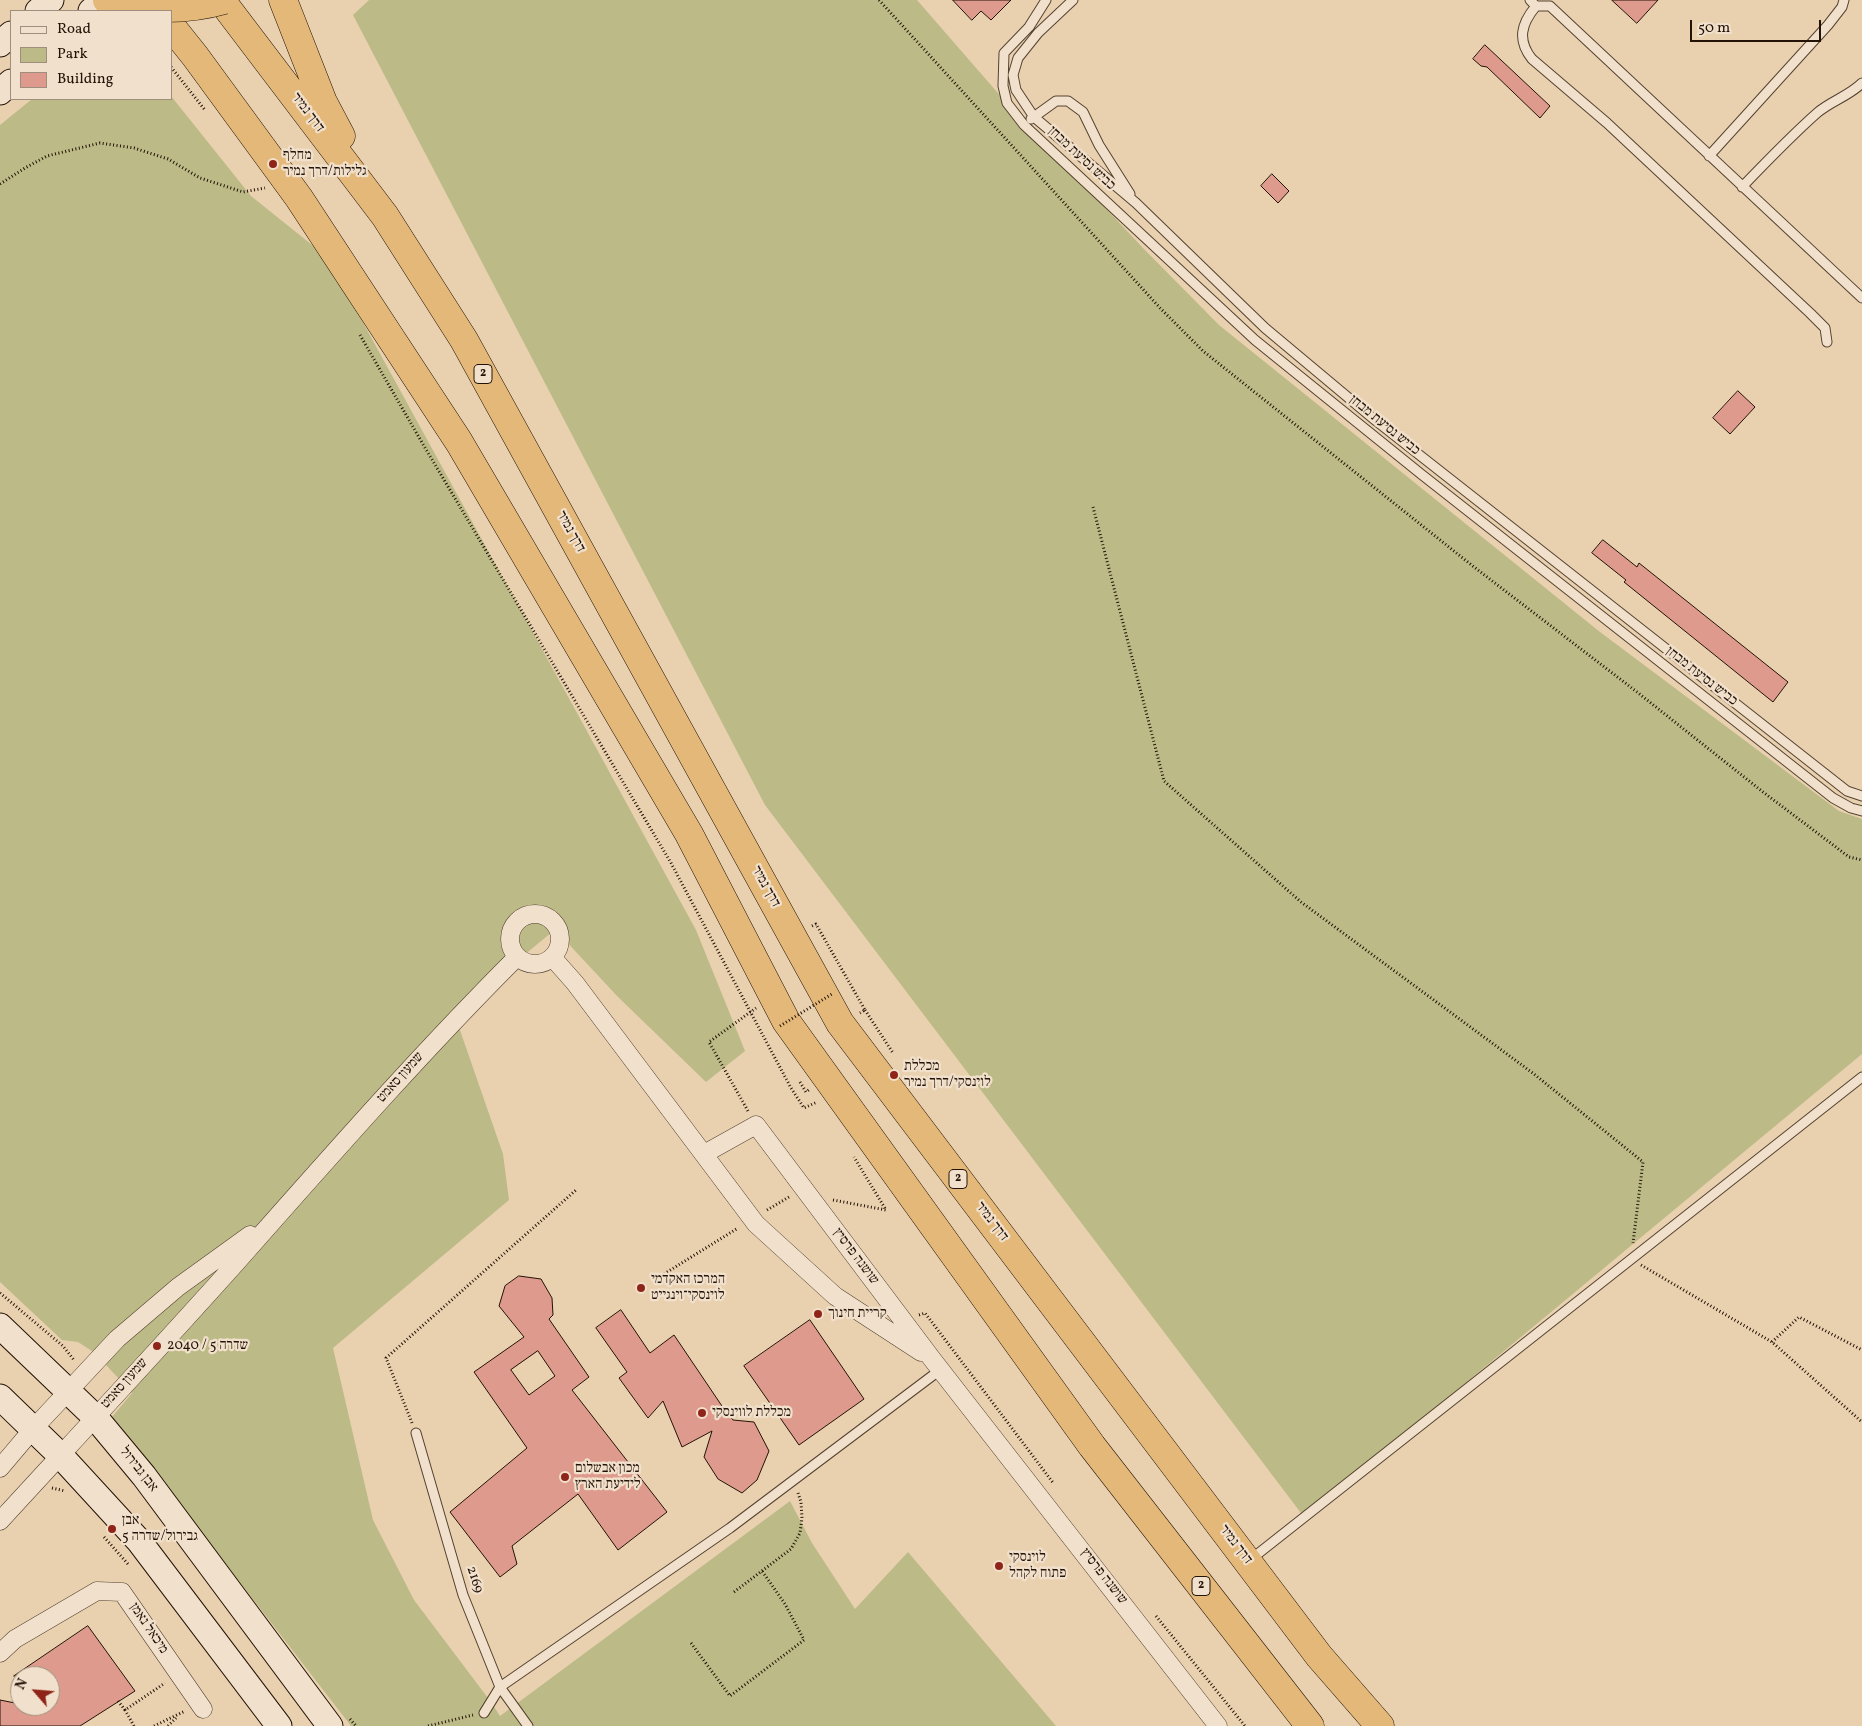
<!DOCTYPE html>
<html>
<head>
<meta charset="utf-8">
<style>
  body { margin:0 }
  #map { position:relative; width:1862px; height:1726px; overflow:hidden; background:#e9d1b0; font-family:Vollkorn,serif }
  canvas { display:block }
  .legend { position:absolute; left:10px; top:10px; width:162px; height:90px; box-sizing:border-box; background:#f1e1cc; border:1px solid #9f8e7d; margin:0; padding:6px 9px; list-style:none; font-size:15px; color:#231206 }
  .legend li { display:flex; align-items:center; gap:10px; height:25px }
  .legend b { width:25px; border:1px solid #9f8e7d }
  .north { position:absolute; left:10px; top:1666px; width:50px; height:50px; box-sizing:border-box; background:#f1e1cc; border:1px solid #9f8e7d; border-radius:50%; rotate:297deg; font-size:14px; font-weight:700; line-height:20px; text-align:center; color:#231206 }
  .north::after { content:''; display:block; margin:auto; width:18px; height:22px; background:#8f2418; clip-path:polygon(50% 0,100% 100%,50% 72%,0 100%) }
  .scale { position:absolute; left:1690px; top:20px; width:131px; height:22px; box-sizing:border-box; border:2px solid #231206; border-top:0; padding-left:6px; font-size:15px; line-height:18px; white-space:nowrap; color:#231206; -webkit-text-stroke:4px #f1e1cc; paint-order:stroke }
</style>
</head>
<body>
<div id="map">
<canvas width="1862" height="1726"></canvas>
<ul class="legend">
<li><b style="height:6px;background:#f1e1cc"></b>Road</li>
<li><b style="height:14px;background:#bcba87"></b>Park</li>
<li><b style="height:14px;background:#de9b8d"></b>Building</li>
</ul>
<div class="north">N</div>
<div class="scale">50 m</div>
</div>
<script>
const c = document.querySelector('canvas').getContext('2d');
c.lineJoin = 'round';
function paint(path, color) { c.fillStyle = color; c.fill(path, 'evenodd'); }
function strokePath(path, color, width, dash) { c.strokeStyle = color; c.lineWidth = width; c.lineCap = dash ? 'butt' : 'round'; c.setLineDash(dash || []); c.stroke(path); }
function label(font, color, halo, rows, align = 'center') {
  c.font = font + ' Vollkorn,"Frank Ruhl Libre",serif'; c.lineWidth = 4.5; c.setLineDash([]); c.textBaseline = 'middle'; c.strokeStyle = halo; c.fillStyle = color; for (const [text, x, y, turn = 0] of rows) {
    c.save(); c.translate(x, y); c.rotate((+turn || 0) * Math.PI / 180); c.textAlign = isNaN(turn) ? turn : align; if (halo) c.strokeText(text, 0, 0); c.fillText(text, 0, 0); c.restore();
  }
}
paint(new Path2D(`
  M369 0H917L997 92 1142 247 1219 325 1600 632 1839 811 1862 819V1054L1304 1517 765 805 353 15Z
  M171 96 251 196 327 257 696 930 745 1051 706 1082 618 997 563 938 552 932 454 1013 503 1154 509 1200 333 1348 373 1520 414 1600 491 1702 500 1716 790 1501 812 1543 855 1609 908 1552 1056 1726H351L112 1417 132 1393 95 1353 78 1342 62 1340 0 1282V125L32 99H171Z`), '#bcba87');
const building = new Path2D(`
  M953 0H1011L991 20 981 11 972 20Z
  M1612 0H1658L1637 23Z
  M1485 45 1550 106 1540 118 1487 67 1481 66 1473 59Z
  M1272 174 1289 191 1278 203 1261 186Z
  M1738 391 1755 407 1730 434 1713 418Z
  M1603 540 1637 567 1639 563 1788 682 1773 702 1624 582 1626 580 1592 553Z
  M519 1276 541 1279 552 1298 553 1315 549 1319 589 1377 572 1390 667 1512 618 1550 578 1494 512 1546 517 1564 500 1577 450 1512 527 1448 474 1372 524 1337 499 1306 505 1286ZM538 1351 555 1376 529 1395 511 1370Z
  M621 1310 650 1353 674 1335 724 1409 733 1420 754 1422 769 1451 757 1480 742 1493 718 1479 704 1457 712 1431 682 1447 663 1401 648 1418 619 1378 627 1372 596 1328Z
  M810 1320 864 1399 799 1445 744 1366Z
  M88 1626 135 1691 80 1726H0V1700L20 1704V1706H50V1676H14Z`);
paint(building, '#de9b8d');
strokePath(building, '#231206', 1);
const lane = new Path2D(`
  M1046 0 1029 27 1004 53 1003 86 1007 103 1024 125 1255 340 1421 474 1833 798 1851 808 1862 811
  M1073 0 1038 33 1018 58 1013 75 1016 90 1034 117 1136 203 1265 328 1375 420 1847 791 1862 796
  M1530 0 1536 6H1550L1862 298
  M1536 6C1521 24 1517 40 1532 59L1607 123 1810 313 1825 328 1827 342
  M1031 119 1056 101H1068L1083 112 1099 145 1130 194
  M1709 156 1828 25 1842 7 1844 0
  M1742 187C1766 162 1791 136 1817 113 1831 101 1849 96 1862 83
  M416 1433 463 1595 500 1687 528 1726
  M1250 1560 1862 1077
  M484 1713 500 1687 730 1528 940 1370`);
const street = new Path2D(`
  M510 939a25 25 0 1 1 50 0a25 25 0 1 1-50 0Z
  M552 957 575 983 756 1224 835 1296 921 1352
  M704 1154 756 1125 932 1359 1218 1726
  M0 1468 33 1429 117 1339 178 1287 250 1235
  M0 1521C79 1435 158 1350 236 1263 328 1159 419 1055 517 957
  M0 1653 15 1639 97 1591 122 1592 203 1709`);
const secondary = new Path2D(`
  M38 11 51 0
  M91 11 103 0
  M0 44 11 34
  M0 92 11 82
  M0 1326 95 1417 144 1476 330 1726
  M0 1397 60 1455 139 1541 279 1726`);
const highway = new Path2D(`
  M221 0 385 216 464 340 840 1023 1319 1656 1380 1726
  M283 0 323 102 341 136
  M171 26 195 56 299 198 459 442 689 834 786 1021 1092 1446 1310 1726`);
strokePath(lane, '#544230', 11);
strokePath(street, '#544230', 19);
strokePath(secondary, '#231206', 27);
strokePath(highway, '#231206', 29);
strokePath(new Path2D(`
  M879 0 1161 309 1203 351 1474 567 1637 692 1763 792 1849 857 1862 860
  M171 67 205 110
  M0 184 25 168 47 156 100 143 134 148 168 159 200 178 243 192 265 188
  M360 335 424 446 671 863 791 1088 804 1108 817 1102
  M1093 507 1164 781 1301 902 1534 1074 1643 1162 1633 1243
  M812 926 816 924 865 1010 860 1013
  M865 1010 893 1053
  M800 1082 806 1092 810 1089
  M748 1111 709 1042 756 1008
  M833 1200 886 1210 854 1157
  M767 1210 789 1197
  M1641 1265 1772 1342 1862 1422
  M664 1274 738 1228
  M0 1293 63 1346 74 1360
  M919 1315 925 1313 1054 1484
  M1772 1342 1799 1317 1862 1350
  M412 1423 386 1358 576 1190
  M52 1488 65 1491
  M104 1537 128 1564
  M734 1592 791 1549 800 1533 802 1518 801 1502 798 1493
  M1156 1616 1245 1726
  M691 1643 730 1696 804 1640 785 1604 762 1571
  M118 1701 125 1710
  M350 1719 356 1726
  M134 1726 125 1710 165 1683
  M154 1726 185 1711
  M168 1726 176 1718
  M428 1726 473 1715`), '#231206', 3, [1, 2.5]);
strokePath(lane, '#f1e1cc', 9);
strokePath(street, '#f1e1cc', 18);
strokePath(secondary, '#f1e1cc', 25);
strokePath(highway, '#e4b878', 28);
const highwayBridge = new Path2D(`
  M107 0C144 10 186 11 224 0`);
strokePath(highwayBridge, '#231206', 29, []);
strokePath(new Path2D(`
  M780 1026 832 994`), '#231206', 3, [1, 2.5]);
strokePath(highwayBridge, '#e4b878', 28);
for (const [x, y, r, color] of [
  [273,164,5,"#8f2418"],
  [894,1075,5,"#8f2418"],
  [641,1288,5,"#8f2418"],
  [818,1314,5,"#8f2418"],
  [157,1346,5,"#8f2418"],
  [702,1413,5,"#8f2418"],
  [565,1477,5,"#8f2418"],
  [112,1529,5,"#8f2418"],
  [999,1566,5,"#8f2418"]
]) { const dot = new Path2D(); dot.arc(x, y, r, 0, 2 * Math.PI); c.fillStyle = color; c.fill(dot); strokePath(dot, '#f1e1cc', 2); }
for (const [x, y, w] of [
  [483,374,18],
  [958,1179,18],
  [1201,1586,18]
]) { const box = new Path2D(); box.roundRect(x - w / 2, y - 9.5, w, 19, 4); c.fillStyle = '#f1e1cc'; c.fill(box); strokePath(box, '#231206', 1); }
label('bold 12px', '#231206', null, [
  ["2",483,374],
  ["2",958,1179],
  ["2",1201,1586]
]);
label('14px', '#231206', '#f1e1cc', [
  ["דרך נמיר",307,113,53],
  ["כביש נסיעת מבחן",1081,159,43],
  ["כביש נסיעת מבחן",1384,426,39],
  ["דרך נמיר",570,532,61],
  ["כביש נסיעת מבחן",1701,677,38],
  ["דרך נמיר",765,887,61],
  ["שמעון סאמט",401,1078,-48],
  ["דרך נמיר",991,1222,53],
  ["שושנה פרסיץ",855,1257,53],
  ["שמעון סאמט",125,1384,-48],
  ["אבן גבירול",138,1470,52],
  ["דרך נמיר",1235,1545,53],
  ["שושנה פרסיץ",1103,1577,52],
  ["2169",474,1580,72],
  ["מיכאל נאמן",148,1629,56]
]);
label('14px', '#231206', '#f1e1cc', [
  ["מחלף",283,156],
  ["גלילות/דרך נמיר",283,172],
  ["מכללת",904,1067],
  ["לוינסקי/דרך נמיר",904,1083],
  ["המרכז האקדמי",651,1280],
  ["לוינסקי־וינגייט",651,1296],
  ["קריית חינוך",828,1314],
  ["שדרה 5 / 2040",167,1346],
  ["מכללת לווינסקי",712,1413],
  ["מכון אבשלום",575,1469],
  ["לידיעת הארץ",575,1485],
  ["אבן",122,1521],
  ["גבירול/שדרה 5",122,1537],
  ["לוינסקי",1009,1558],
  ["פתוח לקהל",1009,1574]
], 'left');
</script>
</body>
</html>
